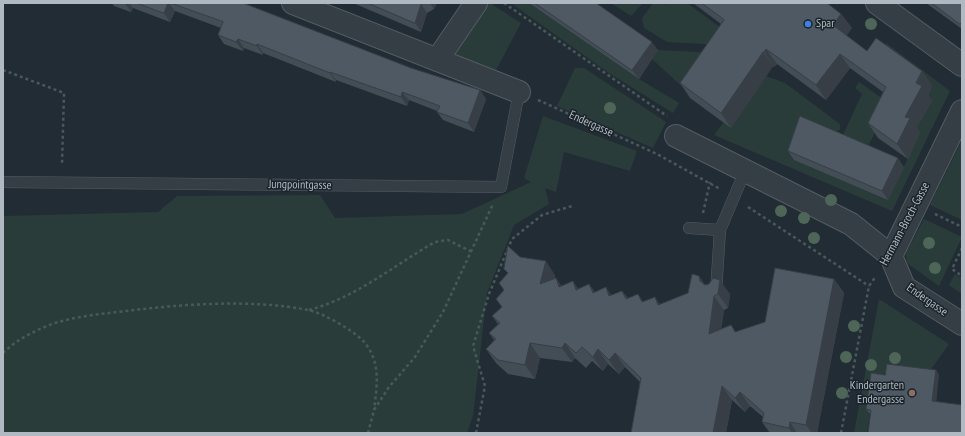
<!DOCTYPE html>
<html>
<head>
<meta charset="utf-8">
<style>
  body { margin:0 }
  #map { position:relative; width:965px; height:436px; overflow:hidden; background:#222c34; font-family:"PT Sans Narrow",sans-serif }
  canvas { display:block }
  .frame { position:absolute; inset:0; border:4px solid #b0b9c2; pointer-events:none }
</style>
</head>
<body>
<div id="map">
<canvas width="965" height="436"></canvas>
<div class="frame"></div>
</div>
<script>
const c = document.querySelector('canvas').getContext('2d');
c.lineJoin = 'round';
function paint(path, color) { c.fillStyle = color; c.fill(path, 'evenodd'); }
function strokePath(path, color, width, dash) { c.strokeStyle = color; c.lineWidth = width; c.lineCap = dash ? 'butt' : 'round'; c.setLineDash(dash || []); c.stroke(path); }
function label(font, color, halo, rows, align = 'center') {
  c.font = font + ' "PT Sans Narrow",sans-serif'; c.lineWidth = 3; c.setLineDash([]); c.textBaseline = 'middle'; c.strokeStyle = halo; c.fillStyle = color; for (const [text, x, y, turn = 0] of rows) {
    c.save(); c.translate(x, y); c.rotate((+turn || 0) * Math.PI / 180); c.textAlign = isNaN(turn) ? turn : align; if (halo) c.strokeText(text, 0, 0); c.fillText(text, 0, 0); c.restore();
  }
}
paint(new Path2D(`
  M488 3H490L521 23 496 70 453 56V51Z
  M511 3H529L639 79 679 103 673 113 609 73Z
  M611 3H643L631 16Z
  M653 3H663L666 5 667 3H687L732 36 724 45 667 42 644 28 642 18Z
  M886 43 950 91 892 211 714 135 724 122 731 128 766 76 785 83 840 124V130L832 132 888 200 920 133 916 131 932 101 869 66Z
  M658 50 717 53 689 93 652 59Z
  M575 68H584L666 122 653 148 557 106Z
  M859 82 890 104 868 146 843 135 862 94 855 88Z
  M543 116 637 151 630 171 564 152 556 192 545 188 549 204 514 225 487 293 473 416 467 433H3V216L158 212 177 196 320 195 335 218 462 214 531 182 524 178Z
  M962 140V220L930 205Z
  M924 219 962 237 939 286 907 263 906 253Z
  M955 274 962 278V294L949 285Z
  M879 299 949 344 928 374 888 379 875 377 867 433H854Z`), '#2a3c3a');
const service = new Path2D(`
  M3 182 501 187 519 92
  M689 228 720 230 745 171
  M716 292 720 230`);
const minor = new Path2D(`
  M293 3 519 92
  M877 3 962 65
  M437 60 476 3
  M676 136 851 224 891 256 904 287 962 324
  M891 256 962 111`);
strokePath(service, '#535c63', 12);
strokePath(minor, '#535c63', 24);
strokePath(new Path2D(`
  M504 3 667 116
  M3 70 64 93 62 165
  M538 100 657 154 720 189
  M748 207 869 286
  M703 213 710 182
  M935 214 962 227
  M962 248 952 269 962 276
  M309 310C357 297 393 266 435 242L448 240 472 252
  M3 353C16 340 34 331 52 324 76 316 101 314 126 311 182 304 253 299 308 310 323 313 355 331 365 343 381 363 377 386 374 410
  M368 433 374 410 389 387 415 357 443 312 493 204
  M476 433 485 386 473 346 489 294 512 239 542 215 572 206
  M841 433 869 286 876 276`), '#485959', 2.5, [3, 3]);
strokePath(service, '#353e45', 11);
strokePath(minor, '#353e45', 22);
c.fillStyle = '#4d6658';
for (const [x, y] of [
  [871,24],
  [610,108],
  [831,200],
  [781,211],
  [804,218],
  [814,238],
  [929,243],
  [935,268],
  [854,326],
  [846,357],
  [895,358],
  [871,365],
  [842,393]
]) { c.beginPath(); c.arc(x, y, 6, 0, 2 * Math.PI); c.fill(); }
paint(new Path2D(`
  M112 3H243L411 68 480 90 486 99 474 132 443 120 437 112V111L409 100 407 106 336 80V82L263 53V55L244 48 243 51 224 44 218 35 221 28 175 11 170 22 133 8 131 12 114 6Z
  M353 3H437L434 9 427 13 421 32Z
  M529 3H596L658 50 639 79Z
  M693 3H827L841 14 852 28 846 36 867 51 922 71 932 86 928 95 932 101 917 128 920 133 908 159 878 138 868 123 883 92 850 68 826 100 777 64 774 67 773 66 731 128 690 98 680 83 721 24Z
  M926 3H962V29Z
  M788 151 904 167 888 200 794 160Z
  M520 257 555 275V278H556L561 286 578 289 589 284 595 292 611 295 622 291 628 298 660 305 688 293 699 276 705 285 730 294 728 308 724 310 721 329 731 325 736 332 765 322 834 279 844 293 817 433H770L762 422 763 417 750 406 745 412 732 400 726 433H631L640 382 625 367 619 374 608 364 603 371 592 361 586 368 575 358 572 362 540 358 535 379 508 374 496 363 486 349 494 340 489 333 498 324 492 316 502 307 508 274 504 269Z
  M936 370 939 375 871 414H870L866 409 885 375Z`), '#434d55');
paint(new Path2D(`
  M125 3H129L133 8 131 12Z
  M168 3H169L175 11 170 22 164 13Z
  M430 3H437L434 9Z
  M421 4 427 13 421 32 415 23Z
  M841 14 852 28 843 40 833 25Z
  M238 39 244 48 243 51 236 42Z
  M652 42 658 50 639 79 632 70Z
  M257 44 263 53V55L257 46Z
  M766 49 777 64 774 67 764 52Z
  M763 52 773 66 731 128 721 113Z
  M840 54 850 68 826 100 816 85Z
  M922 71 932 86 928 95 932 101 917 128 920 133 908 159 897 144 916 83Z
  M330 72 336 80V82L330 73Z
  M480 90 486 99 474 132 468 123Z
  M402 92 409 100 407 106 401 97Z
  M898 158 904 167 888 200 882 191Z
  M546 261 555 275 550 298 540 284Z
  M699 276 709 290 700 281Z
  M556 278 566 292 559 287Z
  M834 279 844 293 817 433H812L806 425Z
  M720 280 730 294 728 308 718 294Z
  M573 281 583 295 576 290Z
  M589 284 599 298 593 293Z
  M606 287 616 302 609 296Z
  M622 291 632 305 626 299Z
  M638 294 648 308 642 302Z
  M714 296 724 310 719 348 709 334Z
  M655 297 665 311 658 305Z
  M530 343 540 358 535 379 525 365Z
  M565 343 575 358 572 362 562 348Z
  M598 349 608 364 603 371 593 357Z
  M615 353 625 367 619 374 609 360Z
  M936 370 939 375 936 405 932 401Z
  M722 386 732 400 726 433H713Z
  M740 392 750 406 745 412 735 398Z
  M790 422 797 433H792L789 428Z`), '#373e45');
const building = new Path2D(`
  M137 3H168L164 13Z
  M171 3H243L411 68 480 90 468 123 437 112 440 106 402 92 401 97 330 72V73L257 44V46L238 39 236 42 218 35 223 22Z
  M368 3H424L421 4 415 23Z
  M535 3H596L652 42 632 70Z
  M702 3H827L841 14 833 25 867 51 876 38 922 71 916 83 922 86 905 117 910 118 897 144 868 123 886 87 840 54 816 85 766 49 764 52H763L721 113 680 83 724 20Z
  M932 3H962V23L960 24Z
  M800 116 898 158 882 191 788 151Z
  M508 246 520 257 546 261 540 284 556 278 559 287 573 281 576 290 589 284 593 293 606 287 609 296 622 291 626 299 638 294 642 302 655 297 658 305 688 293 692 274 699 276 700 281 705 285 709 284 713 278 720 280 718 294 714 296 709 334 731 325 735 332 765 322 775 268 834 279 806 425 790 422 789 428 762 422 764 413 740 392 735 398 722 386 713 433H631L641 378 615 353 609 360 598 349 593 357 582 347 576 353 565 343 562 348 530 343 525 365 498 360 486 349 496 339 489 333 500 323 492 316 502 307 496 299 504 290 499 283 508 273 504 269Z
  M887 364 936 370 932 401 962 405V433H868L871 410 866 409 871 373 885 375Z`);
paint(building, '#4e5963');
strokePath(building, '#373e45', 1);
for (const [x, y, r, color] of [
  [808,24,4,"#3f7fe0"],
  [912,393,4,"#8d6e63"]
]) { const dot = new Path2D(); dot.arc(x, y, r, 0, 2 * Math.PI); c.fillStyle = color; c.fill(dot); strokePath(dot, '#1b232a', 1.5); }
label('12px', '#b0b9c2', '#1b232a', [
  ["Spar",816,24],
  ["Kindergarten",904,386,"right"],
  ["Endergasse",904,400,"right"]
], 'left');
label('12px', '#b0b9c2', '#1b232a', [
  ["Endergasse",591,124,24],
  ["Jungpointgasse",300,185,1],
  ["Hermann-Broch-Gasse",905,224,-62],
  ["Endergasse",927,300,35]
]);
</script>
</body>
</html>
